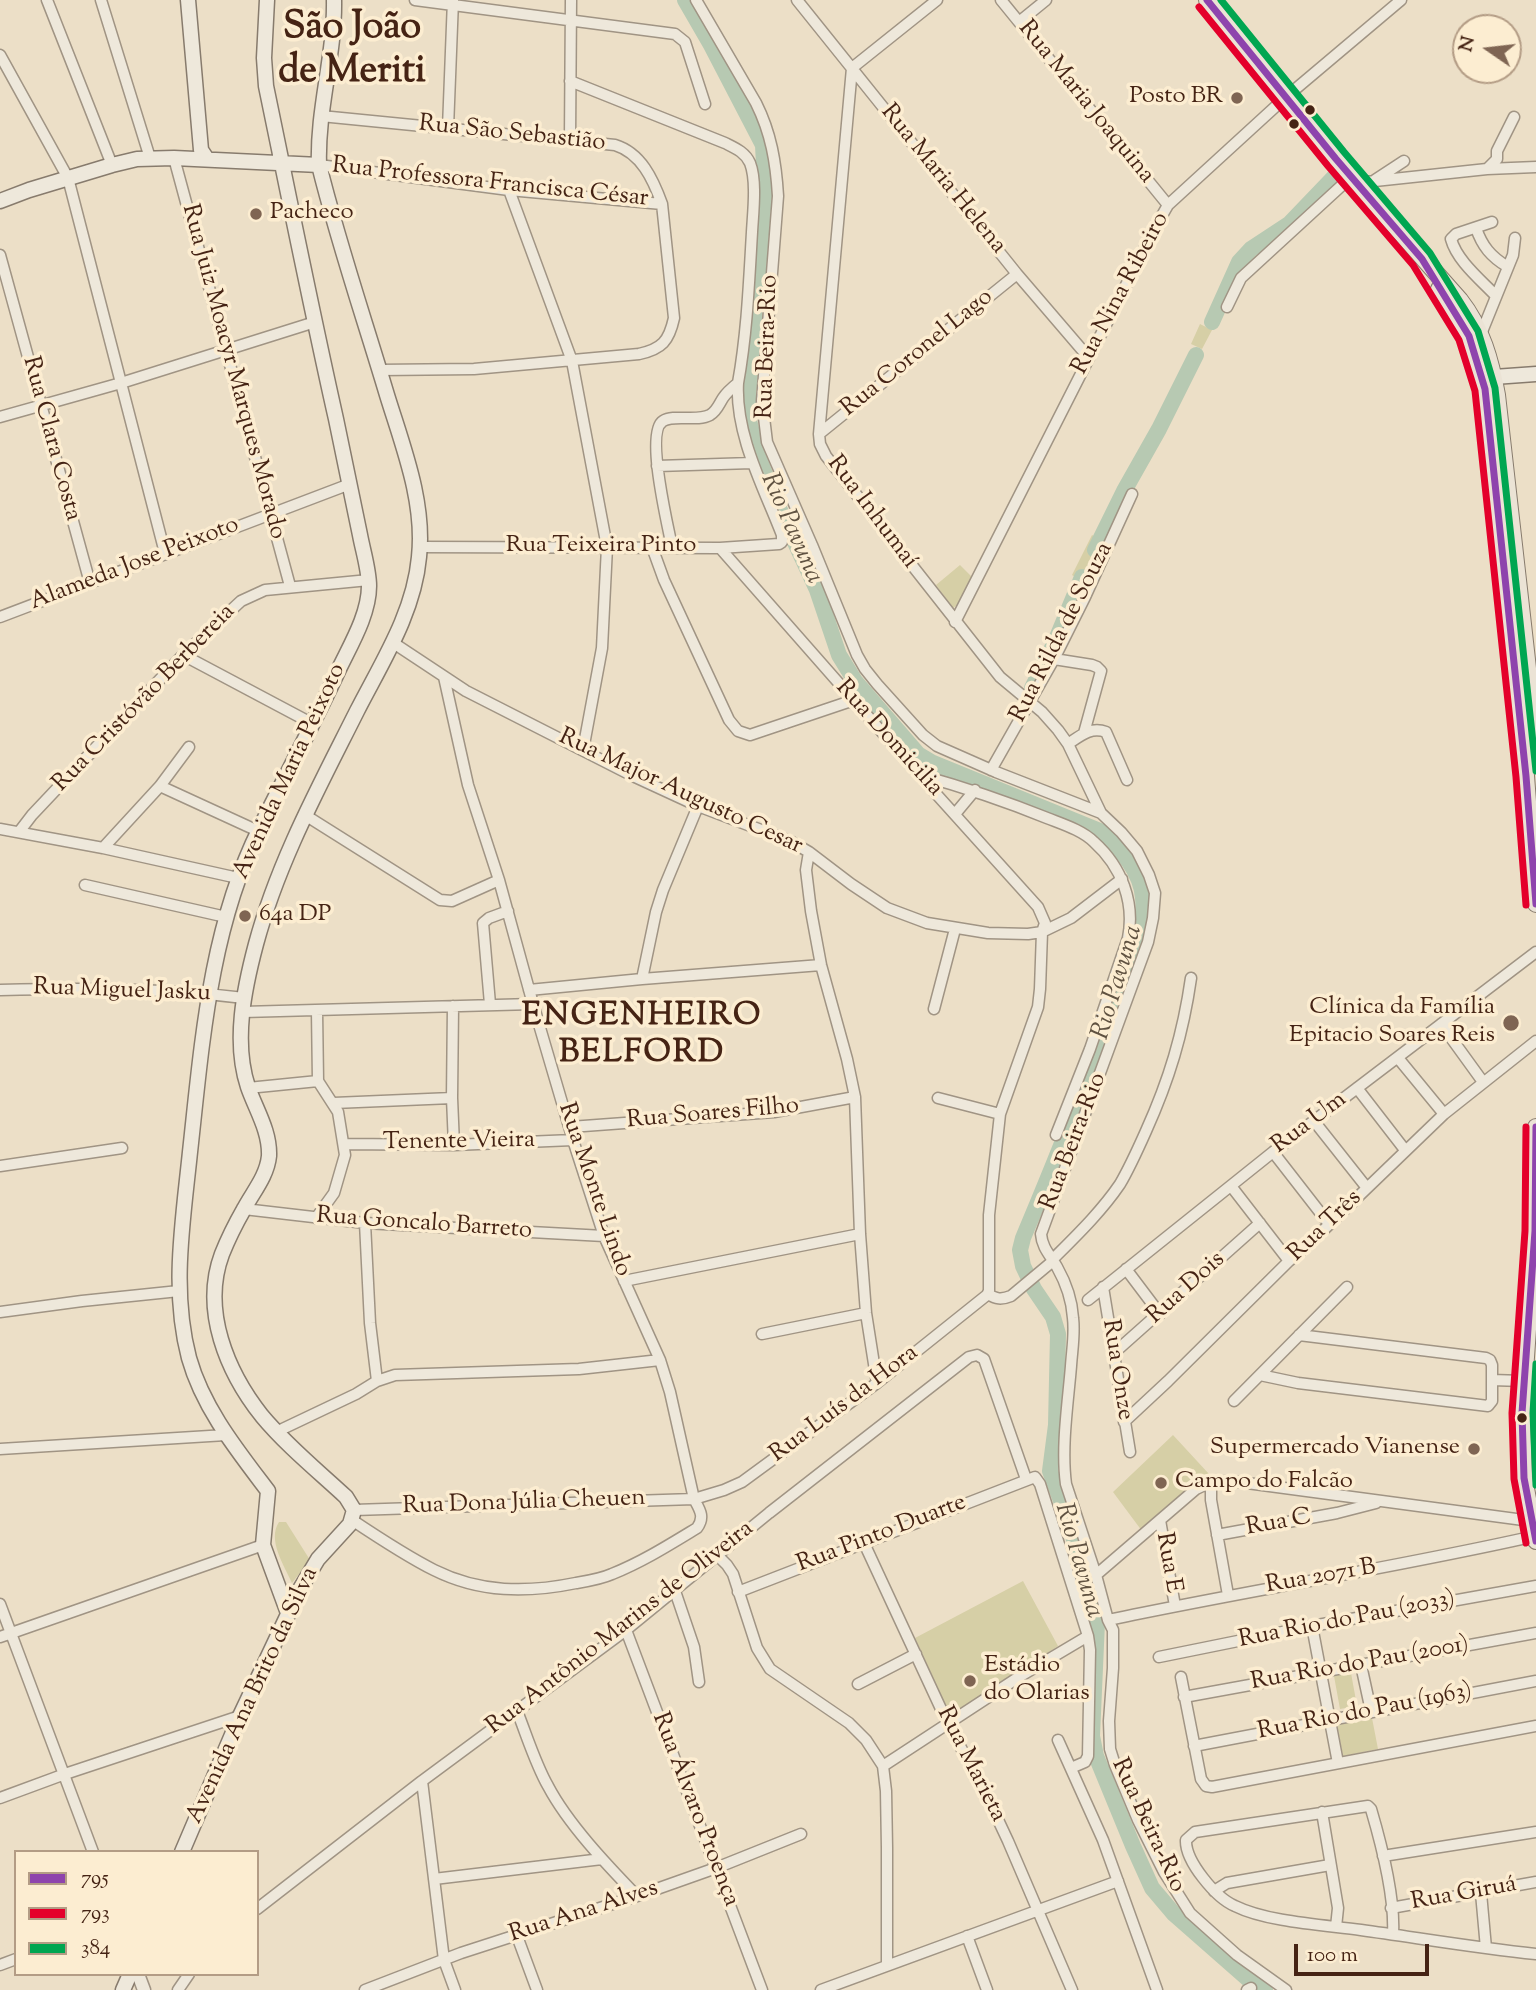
<!DOCTYPE html>
<html>
<head>
<meta charset="utf-8">
<style>
  body { margin:0 }
  #map { position:relative; width:1536px; height:1990px; overflow:hidden; background:#ecdfc7; font-family:"Sorts Mill Goudy",serif }
  canvas { display:block }
  .legend { position:absolute; left:14px; top:1850px; width:245px; height:126px; box-sizing:border-box; background:#fcedd1; border:2px solid #b39c85; margin:0; padding:9px 12px; list-style:none; font-size:21px; color:#452314 }
  .legend li { display:flex; align-items:center; gap:14px; height:35px }
  .legend b { width:35px; border:2px solid #b39c85 }
  .north { position:absolute; left:1452px; top:14px; width:70px; height:70px; box-sizing:border-box; background:#fcedd1; border:2px solid #b39c85; border-radius:50%; rotate:284deg; font-size:19px; font-weight:700; line-height:28px; text-align:center; color:#452314 }
  .north::after { content:''; display:block; margin:auto; width:24px; height:32px; background:#7f6553; clip-path:polygon(50% 0,100% 100%,50% 72%,0 100%) }
  .scale { position:absolute; left:1294px; top:1944px; width:135px; height:32px; box-sizing:border-box; border:4px solid #452314; border-top:0; padding-left:9px; font-size:21px; line-height:24px; white-space:nowrap; color:#452314; -webkit-text-stroke:5px #fcedd1; paint-order:stroke }
</style>
</head>
<body>
<div id="map">
<canvas width="1536" height="1990"></canvas>
<ul class="legend">
<li><b style="height:9px;background:#8e44ad"></b>795</li>
<li><b style="height:9px;background:#e4002b"></b>793</li>
<li><b style="height:9px;background:#00a651"></b>384</li>
</ul>
<div class="north">N</div>
<div class="scale">100 m</div>
</div>
<script>
const c = document.querySelector('canvas').getContext('2d');
c.lineJoin = 'round';
function paint(path, color) { c.fillStyle = color; c.fill(path, 'evenodd'); }
function strokePath(path, color, width, dash) { c.strokeStyle = color; c.lineWidth = width; c.lineCap = dash ? 'butt' : 'round'; c.setLineDash(dash || []); c.stroke(path); }
function label(font, color, halo, rows, align = 'center') {
  c.font = font + ' "Sorts Mill Goudy",serif'; c.lineWidth = 7; c.setLineDash([]); c.textBaseline = 'middle'; c.strokeStyle = halo; c.fillStyle = color; for (const [text, x, y, turn = 0] of rows) {
    c.save(); c.translate(x, y); c.rotate((+turn || 0) * Math.PI / 180); c.textAlign = isNaN(turn) ? turn : align; if (halo) c.strokeText(text, 0, 0); c.fillText(text, 0, 0); c.restore();
  }
}
paint(new Path2D(`
  M1200 324 1212 330 1202 349 1191 344Z
  M1092 535 1097 538 1092 550 1097 552 1085 577 1081 575 1078 579 1072 575Z
  M960 565 973 578 959 604 953 608 936 585Z
  M1173 1435 1209 1474 1142 1531 1113 1492Z
  M279 1522H286L310 1560 292 1583C284 1565 267 1540 279 1522Z
  M1023 1581 1058 1646 951 1717 915 1638Z
  M1351 1673 1357 1706 1340 1709 1334 1676Z
  M1372 1718 1378 1749 1343 1756 1337 1725Z`), '#d6cfa6');
strokePath(new Path2D(`
  M685 0 711 45 763 145 765 184 748 397 749 420 757 454 779 508 817 590 839 655 855 681 918 754 933 763 1102 832C1121 850 1141 871 1143 898 1146 927 1130 958 1121 985 1092 1071 1058 1155 1023 1238L1020 1250 1023 1266 1034 1289 1053 1317 1058 1334 1056 1425 1050 1471 1070 1525 1097 1622 1092 1736 1096 1756 1133 1846 1152 1888 1174 1914 1248 1979 1265 1990
  M1212 322 1239 262 1251 249 1289 224 1335 176
  M1095 550 1124 491 1159 429 1196 355
  M1032 688 1055 642 1082 577`), '#b7c9b2', 16);
const minor = new Path2D(`
  M47 0 112 165
  M101 0 150 158
  M415 0 675 34 685 42 705 104
  M696 0 756 103C771 133 776 162 778 196L762 401 767 442 812 545 857 655 865 669 877 684 923 735 937 746 996 772 1101 813 1121 832 1137 851 1149 875 1155 893 1153 918 1148 942 1041 1234C1042 1248 1051 1256 1057 1267 1066 1283 1072 1300 1073 1318 1075 1334 1072 1350 1071 1366 1068 1403 1061 1447 1066 1484L1096 1575 1108 1620 1113 1630V1668L1109 1721 1110 1749 1115 1765 1138 1820 1164 1872 1190 1913 1237 1955 1286 1990
  M797 0 1017 274 1089 358
  M937 0 852 68 819 434 820 444 826 456 1000 677 1042 712 1058 730 1068 744 1101 813
  M1001 0 1168 205
  M1019 22 1046 0
  M0 55 68 178 165 553
  M570 81 725 143C735 148 745 152 750 163 757 181 753 213 752 232 749 283 747 333 738 383 733 387 727 392 723 398 719 404 717 411 710 415 697 422 674 414 663 421 645 432 668 526 672 547
  M321 116 615 145C641 153 653 179 662 204L674 318C669 341 662 349 639 354L474 369 379 370
  M448 128 453 0
  M570 139 571 0
  M174 158 290 586
  M319 165 509 190 662 204
  M1487 169 1497 159V151L1514 117
  M1375 180 1404 161
  M1356 183 1487 169 1536 167
  M509 190 572 361 607 547 602 648 583 750
  M1492 222 1456 234 1451 239C1457 261 1481 280 1496 296
  M1476 228C1482 246 1491 257 1508 267
  M0 255 90 583
  M1227 307 1241 278 1351 177
  M1481 334 1513 255 1515 238
  M0 417 121 383 315 322
  M819 434 1017 274
  M657 466 752 463
  M420 547 720 548 779 544 782 542V535C764 488 735 435 738 383
  M652 547 664 580 729 720 738 731 750 735 854 700
  M0 617 350 484
  M955 622 1156 226 1168 205 1286 97 1401 0
  M392 642 466 691 633 776 698 806 790 841 809 852 851 884 887 908 927 923 988 933 1028 934 1042 932 1071 918 1122 879
  M183 655 313 724
  M1054 659 1092 665 1097 667 1101 671 1084 733
  M1068 744C1080 736 1091 726 1106 732L1127 780
  M991 770 1054 659 1085 597 1132 494
  M920 775C963 787 1005 801 1047 818 1062 824 1082 830 1094 842 1122 867 1135 903 1128 938L1090 1049 1056 1135
  M160 786 258 831
  M955 814 975 790
  M305 815 440 900 452 901 499 880
  M0 829 103 848 238 878
  M19 832 32 815 183 655 241 601 265 590 369 580
  M103 848 160 786 189 747
  M809 852 806 870 811 911 821 965 847 1059 855 1097 860 1234 866 1313 877 1383
  M85 885 226 917
  M642 979 656 912 663 890 698 806
  M0 990C81 988 164 988 244 998
  M529 990 642 979 821 965
  M490 1004 483 923 489 918 508 911
  M453 1006 452 1098 454 1145
  M934 1009 955 929
  M243 1012 533 1004
  M1441 1024 1483 1082
  M1398 1058 1444 1114
  M248 1088 318 1081
  M1357 1088 1405 1150
  M938 1098 1000 1114
  M334 1103 452 1098
  M1314 1121 1367 1188
  M570 1127 774 1112 855 1097
  M345 1144 454 1145 573 1140
  M1273 1152 1329 1224
  M0 1166 122 1148
  M1231 1186 1289 1261
  M244 1209 365 1223 604 1236
  M316 1218 334 1193 345 1155 338 1112 318 1081 317 1011
  M365 1223 370 1323 377 1381
  M1052 1260C1076 1236 1101 1212 1120 1184 1130 1167 1138 1149 1146 1131 1169 1080 1183 1034 1191 978
  M1126 1269 1160 1314
  M624 1281 860 1234
  M1103 1287 1130 1452
  M988 1294C996 1299 1001 1300 1011 1296L1053 1261
  M1088 1300 1273 1152 1536 952
  M0 1312 82 1301 179 1291
  M762 1334 866 1313
  M1114 1353 1260 1223
  M1260 1375 1298 1383 1488 1406 1492 1401V1365L1490 1360 1486 1358 1299 1335
  M1492 1380 1523 1381
  M1234 1401 1347 1287
  M1124 1422 1168 1381 1289 1261 1310 1243 1444 1114 1536 1041
  M276 1432 356 1394 377 1381 395 1375 579 1369 660 1360
  M0 1449 226 1435
  M1211 1483V1500L1228 1595
  M354 1510 694 1499 724 1490 742 1482 877 1383 987 1295 989 1291V1215L1000 1114 1038 1007 1040 989 1042 932 1045 923 1038 907 938 796 720 548
  M352 1520C379 1538 406 1556 434 1570 480 1593 527 1593 576 1583 588 1581 601 1579 612 1574 642 1562 669 1545 697 1528 705 1517 700 1510 694 1499L670 1392 660 1360 604 1236 573 1140 533 1004 499 880 468 785 444 677
  M1160 1520 1175 1606
  M1217 1535 1337 1513 1376 1503
  M864 1543 948 1724 985 1792 1008 1841 1072 1990
  M718 1556 727 1565 733 1574 757 1648 770 1669 849 1723 866 1740 883 1766 886 1791 887 1848V1965
  M1096 1575 1196 1489C1207 1483 1219 1481 1232 1481L1531 1521
  M675 1591 694 1647 699 1682
  M738 1592 1035 1477 1040 1484 1088 1636 1090 1650 1088 1756 1085 1762 1071 1768
  M0 1604 93 1852
  M1108 1620C1250 1590 1393 1568 1535 1536
  M1312 1626 1338 1763
  M626 1630 762 1990
  M0 1637 263 1545
  M1159 1657 1312 1626 1536 1586
  M1361 1665 1371 1711
  M1181 1677 1201 1779 1206 1786 1212 1787 1536 1726
  M858 1684 916 1654
  M1184 1697 1536 1633
  M517 1711C527 1736 535 1763 548 1786 568 1824 607 1865 637 1896
  M1058 1740 1103 1840 1157 1990
  M1194 1746 1536 1681
  M883 1766 1019 1677 1088 1636
  M422 1781 444 1960 455 1990
  M0 1798 65 1774 240 1716
  M1322 1812 1338 1908 1336 1927
  M1383 1856 1536 1832
  M434 1879 602 1859
  M1214 1891 1227 1883 1330 1865
  M1481 1893 1486 1948
  M1391 1908 1536 1882
  M257 1909 422 1781 626 1630 769 1513 969 1357 977 1355 984 1359 1026 1479
  M1393 1934C1395 1898 1381 1843 1371 1809L1368 1806 1195 1832 1186 1840C1185 1861 1216 1898 1235 1906 1267 1922 1325 1925 1361 1930 1419 1938 1477 1948 1536 1954
  M517 1936 537 1990
  M967 1936 987 1990
  M0 1965 16 1959
  M178 1990 189 1974
  M365 1990 461 1953 637 1896 716 1868 801 1834
  M821 1990 1118 1881
  M1247 1990 1251 1988`);
const tertiary = new Path2D(`
  M138 1974 144 1990`);
const secondary = new Path2D(`
  M188 0 201 150 207 159
  M267 0 264 58 266 86C289 197 311 308 336 419 344 458 352 496 360 535 363 551 369 570 369 586 369 614 351 644 339 669 314 723 286 775 260 828 210 928 202 1043 190 1152 183 1221 171 1290 189 1358 203 1408 237 1450 268 1491L263 1545 288 1613
  M0 201 29 190 112 165 137 159 174 158 319 165
  M1488 383 1494 377 1536 374
  M182 1852 240 1716 300 1589 318 1559 350 1524 354 1510 346 1497C318 1471 287 1446 262 1416 227 1372 201 1310 222 1254 228 1239 236 1223 244 1209 253 1192 267 1176 269 1156 270 1131 256 1110 248 1087 233 1042 244 989 256 944 278 862 319 787 357 711 382 662 414 613 419 557 425 502 403 447 387 395 364 318 338 242 319 165 317 109 335 56 334 0
  M123 1990 130 1974`);
const primary = new Path2D(`
  M1207 0 1351 177 1460 300C1482 328 1491 361 1497 395L1536 739
  M1439 289 1469 336 1485 389 1526 776 1536 904
  M1536 1127 1535 1231 1522 1413 1524 1478 1536 1541`);
strokePath(minor, '#a09484', 13);
strokePath(tertiary, '#a09484', 15);
strokePath(secondary, '#877b6d', 17);
strokePath(primary, '#877b6d', 18);
strokePath(minor, '#eee8db', 10);
strokePath(tertiary, '#eee8db', 12);
strokePath(secondary, '#eee8db', 14);
strokePath(primary, '#ebe3d5', 16);
strokePath(new Path2D(`
  M1207 0 1336 159 1422 259 1469 336 1485 389 1526 776 1536 904
  M1536 1127 1535 1231 1522 1413 1524 1478 1536 1541`), '#8e44ad', 7);
strokePath(new Path2D(`
  M1199 7 1328 166 1413 265 1459 340 1475 391 1516 777 1526 905
  M1526 1127 1525 1231 1512 1413 1514 1479 1526 1543`), '#e4002b', 7);
strokePath(new Path2D(`
  M1221 0 1344 152 1430 253 1478 331 1495 388 1536 771
  M1536 1364 1533 1413 1536 1485`), '#00a651', 7);
for (const [x, y, r, color] of [
  [1237,98,7,"#7f6553"],
  [1310,110,6,"#452314"],
  [1294,124,6,"#452314"],
  [256,214,7,"#7f6553"],
  [245,916,7,"#7f6553"],
  [1511,1023,9,"#7f6553"],
  [1522,1418,6,"#452314"],
  [1474,1449,7,"#7f6553"],
  [1161,1483,7,"#7f6553"],
  [970,1681,7,"#7f6553"]
]) { const dot = new Path2D(); dot.arc(x, y, r, 0, 2 * Math.PI); c.fillStyle = color; c.fill(dot); strokePath(dot, '#fcedd1', 2.5); }
label('24px', '#452314', '#fcedd1', [
  ["Posto BR",1223,98,"right"],
  ["Pacheco",270,214],
  ["64a DP",259,916],
  ["Clínica da Família",1495,1009,"right"],
  ["Epitacio Soares Reis",1495,1037,"right"],
  ["Supermercado Vianense",1460,1449,"right"],
  ["Campo do Falcão",1175,1483],
  ["Estádio",984,1667],
  ["do Olarias",984,1695]
], 'left');
label('24px', '#452314', '#fcedd1', [
  ["Rua Maria Joaquina",1085,103,51],
  ["Rua São Sebastião",512,135,6],
  ["Rua Maria Helena",942,180,51],
  ["Rua Professora Francisca César",490,184,6],
  ["Rua Nina Ribeiro",1122,294,-62],
  ["Rua Beira-Rio",769,347,-88],
  ["Rua Coronel Lago",918,354,-39],
  ["Rua Juiz Moacyr Marques Morado",232,372,75],
  ["Rua Clara Costa",50,439,75],
  ["Rua Inhumaí",871,513,53],
  ["Rua Teixeira Pinto",601,547],
  ["Alameda Jose Peixoto",135,565,-21],
  ["Rua Rilda de Souza",1063,633,-63],
  ["Rua Cristóvão Berbereia",145,699,-46],
  ["Rua Domicilia",888,739,48],
  ["Avenida Maria Peixoto",291,772,-65],
  ["Rua Major Augusto Cesar",680,793,25],
  ["Rua Miguel Jasku",122,992,2],
  ["Rua Soares Filho",713,1115,-5],
  ["Rua Um",1310,1124,-37],
  ["Rua Beira-Rio",1075,1142,-69],
  ["Tenente Vieira",459,1143,-1],
  ["Rua Monte Lindo",593,1190,71],
  ["Rua Goncalo Barreto",424,1225,4],
  ["Rua Três",1326,1227,-44],
  ["Rua Dois",1187,1289,-42],
  ["Rua Onze",1116,1370,81],
  ["Rua Luís da Hora",845,1405,-37],
  ["Rua Dona Júlia Cheuen",524,1504,-2],
  ["Rua C",1279,1524,-10],
  ["Rua Pinto Duarte",882,1535,-21],
  ["Rua E",1167,1563,80],
  ["Rua 2071 B",1321,1578,-10],
  ["Rua Rio do Pau (2033)",1347,1621,-11],
  ["Rua Antônio Marins de Oliveira",621,1629,-38],
  ["Rua Rio do Pau (2001)",1360,1665,-10],
  ["Avenida Ana Brito da Silva",254,1696,-65],
  ["Rua Rio do Pau (1963)",1365,1713,-11],
  ["Rua Marieta",970,1765,63],
  ["Rua Álvaro Proença",694,1810,69],
  ["Rua Beira-Rio",1147,1826,65],
  ["Rua Giruá",1464,1895,-10],
  ["Rua Ana Alves",584,1913,-18]
]);
label('italic 26px', '#605241', '#fcedd1', [
  ["Rio Pavuna",790,529,66],
  ["Rio Pavuna",1119,983,-73],
  ["Rio Pavuna",1077,1561,74]
]);
c.letterSpacing = '2px';
label('bold 32px', '#452314', '#fcedd1', [
  ["ENGENHEIRO",642,1019],
  ["BELFORD",642,1056]
]);
c.letterSpacing = '0px';
label('bold 38px', '#452314', '#fcedd1', [
  ["São João",352,31],
  ["de Meriti",352,75]
]);
</script>
</body>
</html>
